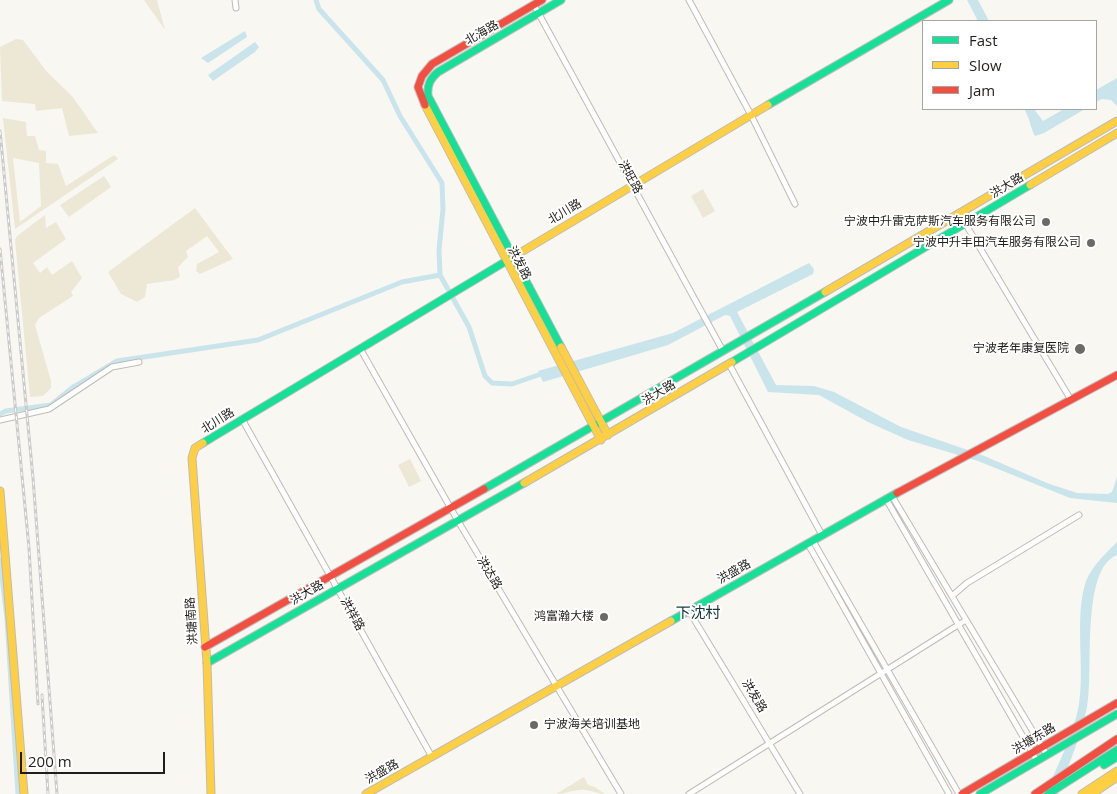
<!DOCTYPE html>
<html>
<head>
<meta charset="utf-8">
<style>
  body { margin:0 }
  #map { position:relative; width:1117px; height:794px; overflow:hidden; background:#f8f7f2; font-family:"Open Sans",sans-serif }
  canvas { display:block }
  .legend { position:absolute; left:922px; top:20px; width:175px; height:90px; box-sizing:border-box; background:#fff; border:1px solid #a5a5a4; margin:0; padding:6px 9px; list-style:none; font-size:15px; color:#1f1e1b }
  .legend li { display:flex; align-items:center; gap:10px; height:25px }
  .legend b { width:25px; border:1px solid #a5a5a4 }
  .scale { position:absolute; left:20px; top:752px; width:145px; height:22px; box-sizing:border-box; border:2px solid #1f1e1b; border-top:0; padding-left:6px; font-size:15px; line-height:18px; white-space:nowrap; color:#1f1e1b; -webkit-text-stroke:4px #fff; paint-order:stroke }
</style>
</head>
<body>
<div id="map">
<canvas width="1117" height="794"></canvas>
<ul class="legend">
<li><b style="height:6px;background:#16e098"></b>Fast</li>
<li><b style="height:6px;background:#ffcf43"></b>Slow</li>
<li><b style="height:6px;background:#f24e42"></b>Jam</li>
</ul>
<div class="scale">200 m</div>
</div>
<script>
const c = document.querySelector('canvas').getContext('2d');
c.lineJoin = 'round';
function paint(path, color) { c.fillStyle = color; c.fill(path, 'evenodd'); }
function strokePath(path, color, width, dash) { c.strokeStyle = color; c.lineWidth = width; c.lineCap = dash ? 'butt' : 'round'; c.setLineDash(dash || []); c.stroke(path); }
function label(font, color, halo, rows, align = 'center') {
  c.font = font + ' "Open Sans","Noto Sans SC",sans-serif'; c.lineWidth = 4; c.setLineDash([]); c.textBaseline = 'middle'; c.strokeStyle = halo; c.fillStyle = color; for (const [text, x, y, turn = 0] of rows) {
    c.save(); c.translate(x, y); c.rotate((+turn || 0) * Math.PI / 180); c.textAlign = isNaN(turn) ? turn : align; if (halo) c.strokeText(text, 0, 0); c.fillText(text, 0, 0); c.restore();
  }
}
paint(new Path2D(`
  M144 0H157L165 30Z
  M16 39 23 40 47 72 72 96 98 133 69 136 62 108 36 111 35 104 2 101 0 47Z
  M3 118 26 122 27 136H35L39 150 46 151V163L58 164 66 186 114 155 118 159 15 229ZM13 158 39 163 41 206 20 222Z
  M104 176 111 187 69 217 60 205Z
  M703 189 715 211 703 218 691 196Z
  M195 208 233 259 200 274 196 271 197 264 219 252 207 236 186 251 188 257 178 267 180 277 174 280 147 284 145 297 137 302 121 294 108 272Z
  M45 215 46 228 56 222 66 239 33 263 40 273 47 267 52 275 72 261 82 278 71 292 73 296 39 318 35 325 51 381V388L43 396 30 397 15 240 17 236Z
  M410 459 421 481 409 487 398 465Z
  M584 777 588 785 595 787 605 794C596 794 589 789 581 790 572 790 565 794 556 794Z`), '#ece8d5');
paint(new Path2D(`
  M967 0H978L989 21H978Z
  M245 31 247 37 208 63 201 58Z
  M255 42 259 47 255 52 213 81 208 75Z
  M1117 78V106L1111 100 1102 99 1096 102V90Z
  M1024 109H1034L1043 121 1064 109H1085L1044 133 1035 136C1030 127 1030 118 1024 109Z
  M809 263 814 269 813 274 737 312 776 385 814 386 834 392 901 427 982 455 1047 483 1077 493 1108 494 1112 492 1117 477V503L1070 498 978 461 908 440 868 422 819 395 768 392 730 316 725 315 668 345 543 382 538 371 673 333Z
  M1117 542V555C1080 569 1094 674 1087 707 1081 737 1068 766 1058 794H1046C1057 765 1074 735 1079 704 1085 665 1074 618 1086 581 1092 566 1106 553 1117 542Z`), '#cae4eb');
strokePath(new Path2D(`
  M316 0 319 9 383 80 400 116 442 183 443 209 439 250 440 275 469 327 485 376 492 383 512 384 544 373
  M0 414 6 411 51 405 72 388 117 361 258 340 402 282 440 275
  M0 560 7 619 18 794`), '#cae4eb', 5);
const street = new Path2D(`
  M235 0 236 8
  M689 0 751 115 795 204
  M534 5 723 351
  M959 213 1071 400
  M361 350 458 521 621 794
  M729 364 822 535
  M242 419 432 757
  M0 420 49 409 112 367 139 362
  M892 496 1047 755
  M886 499 1037 761
  M813 541 959 794
  M808 544 949 794
  M952 596 967 583 1079 515
  M689 611 800 794
  M689 794 966 620`);
const fast = new Path2D(`
  M561 0 438 72C430 79 427 85 428 96L561 347
  M768 105 949 0
  M732 362 1030 185
  M203 443 513 257
  M484 489 825 292
  M671 621 897 493
  M207 663 524 483
  M1104 765 1117 757
  M980 794 1117 714
  M1048 794 1117 750`);
const slow = new Path2D(`
  M425 105 601 440
  M1030 185 1117 133
  M513 257 768 105
  M825 292 1117 121
  M561 347 608 435
  M203 443 195 448 192 458 207 663 211 794
  M524 483 732 362
  M0 491 24 794
  M366 794 671 621
  M1082 794 1117 771
  M1092 794 1117 777`);
const jam = new Path2D(`
  M425 105 418 87 422 76 432 64 542 0
  M897 493 1117 375
  M205 647 484 489
  M962 794 1117 703
  M1035 794 1117 739`);
strokePath(street, '#bdbcb8', 7);
strokePath(fast, '#bdbcb8', 9);
strokePath(slow, '#bdbcb8', 9);
strokePath(jam, '#bdbcb8', 9);
strokePath(street, '#fefefd', 5);
strokePath(fast, '#16e098', 7);
strokePath(slow, '#ffcf43', 7);
strokePath(jam, '#f24e42', 7);
const rail = new Path2D(`
  M0 131 33 478 57 794
  M0 249 29 548 38 704
  M42 695 48 794`);
strokePath(rail, '#cbcbca', 3);
strokePath(rail, '#fff', 1, [4]);
for (const [x, y, r, color] of [
  [1046,222,5,"#6b6a66"],
  [1091,243,5,"#6b6a66"],
  [1080,349,6,"#6b6a66"],
  [604,617,5,"#6b6a66"],
  [534,725,5,"#6b6a66"]
]) { const dot = new Path2D(); dot.arc(x, y, r, 0, 2 * Math.PI); c.fillStyle = color; c.fill(dot); strokePath(dot, '#fff', 2); }
label('12px', '#1f1e1b', '#fff', [
  ["北海路",482,33,-30],
  ["洪旺路",630,177,61],
  ["洪大路",1007,186,-31],
  ["北川路",565,212,-31],
  ["洪发路",519,263,62],
  ["洪大路",659,393,-31],
  ["北川路",218,421,-32],
  ["洪盛路",734,572,-29],
  ["洪达路",489,573,59],
  ["洪大路",307,593,-30],
  ["洪祥路",352,614,61],
  ["洪塘南路",192,621,-94],
  ["洪发路",754,696,59],
  ["洪塘东路",1034,739,-31],
  ["洪盛路",382,772,-29]
]);
label('12px', '#1f1e1b', '#fff', [
  ["宁波中升雷克萨斯汽车服务有限公司",1036,222],
  ["宁波中升丰田汽车服务有限公司",1081,243],
  ["宁波老年康复医院",1069,349],
  ["鸿富瀚大楼",594,617],
  ["宁波海关培训基地",544,725,"left"]
], 'right');
label('15px', '#143738', '#fff', [
  ["下沈村",698,614]
]);
</script>
</body>
</html>
